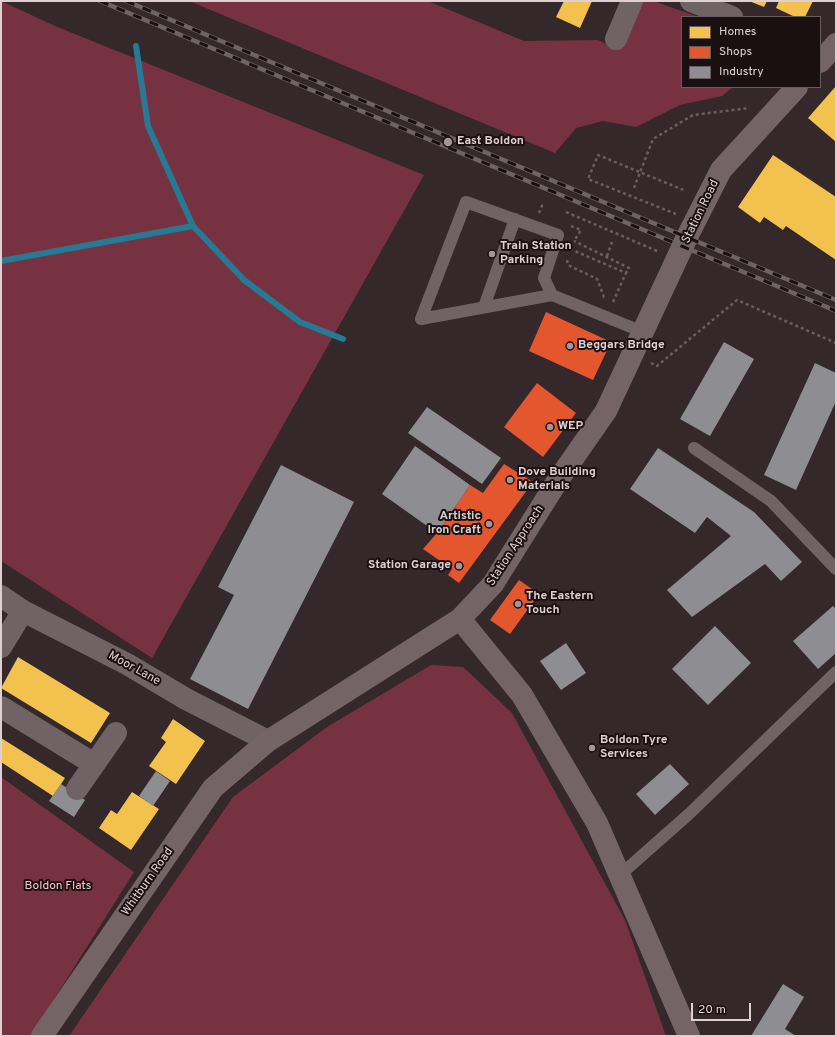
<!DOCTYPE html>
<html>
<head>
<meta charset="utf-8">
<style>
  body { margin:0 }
  #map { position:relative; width:837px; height:1037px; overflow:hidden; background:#34282a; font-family:Overpass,sans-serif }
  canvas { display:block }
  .frame { position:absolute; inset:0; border:2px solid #e0cfd1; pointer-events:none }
  .legend { position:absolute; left:681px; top:16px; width:140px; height:72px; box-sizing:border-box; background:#1a0f11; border:1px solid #695c5e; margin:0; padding:5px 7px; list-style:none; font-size:12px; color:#e0cfd1 }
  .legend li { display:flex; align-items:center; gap:8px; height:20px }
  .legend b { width:20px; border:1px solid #695c5e }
  .scale { position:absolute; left:691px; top:1003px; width:60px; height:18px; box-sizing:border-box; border:2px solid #e0cfd1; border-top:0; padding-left:5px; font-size:12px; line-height:14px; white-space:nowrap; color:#e0cfd1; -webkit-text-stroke:3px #1a0f11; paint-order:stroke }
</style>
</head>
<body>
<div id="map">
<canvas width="837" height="1037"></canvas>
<div class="frame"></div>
<ul class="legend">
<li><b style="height:11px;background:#f2c14e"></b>Homes</li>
<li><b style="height:11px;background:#e4572e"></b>Shops</li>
<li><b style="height:11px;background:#8d8d92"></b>Industry</li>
</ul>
<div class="scale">20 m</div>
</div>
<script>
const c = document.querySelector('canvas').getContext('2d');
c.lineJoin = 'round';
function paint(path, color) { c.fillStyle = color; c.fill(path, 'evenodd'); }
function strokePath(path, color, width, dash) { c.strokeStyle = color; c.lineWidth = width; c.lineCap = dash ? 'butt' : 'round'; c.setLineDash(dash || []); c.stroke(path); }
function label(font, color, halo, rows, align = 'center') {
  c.font = font + ' Overpass,sans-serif'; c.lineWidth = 4; c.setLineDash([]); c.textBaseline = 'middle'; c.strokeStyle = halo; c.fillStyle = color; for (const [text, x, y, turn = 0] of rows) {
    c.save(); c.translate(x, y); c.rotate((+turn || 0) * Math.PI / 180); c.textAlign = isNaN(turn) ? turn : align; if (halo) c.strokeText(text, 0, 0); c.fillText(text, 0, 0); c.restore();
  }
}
paint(new Path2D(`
  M1 1 55 26 424 175 152 658 1 561Z
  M189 1H428L524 41 598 40 617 49 643 2H656L699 17H682V87H733L722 96 680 105 636 127 603 121 576 128 555 153Z
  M431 665 463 667 512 713 625 920 666 1036H69L233 797 327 727Z
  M1 777 134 872 31 1036H1Z`), '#773241');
paint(new Path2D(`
  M564 1H592L580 28 556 17Z
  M749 1H767L764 7Z
  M779 1H813L805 17H795L776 8Z
  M836 86V142L808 118Z
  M773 155 836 197V260L786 226 783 230 764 217 760 223 738 207Z
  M18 657 110 713 91 743 1 688Z
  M173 719 205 741 176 784 149 766 166 742 161 738Z
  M1 738 65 778 53 796 1 762Z
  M132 792 159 809 131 850 99 828 111 810 117 814Z`), '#f2c14e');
paint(new Path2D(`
  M546 312 611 342 593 380 529 351Z
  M537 383 576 413 543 457 504 427Z
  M504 464 533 482 459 583 448 575 452 569 423 549 437 533 470 485 483 493Z
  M519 580 539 594 510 634 490 620Z`), '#e4572e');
paint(new Path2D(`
  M724 342 754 359 710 436 680 419Z
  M815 363 836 373V401L796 490 764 475Z
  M427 407 501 458 482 484 408 433Z
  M415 446 470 485 437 533 382 494Z
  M658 448 754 512 802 562 781 581 765 564 692 617 667 590 731 536 707 517 695 533 630 489Z
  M281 465 354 502 248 709 190 679 234 595 218 587Z
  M833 606 836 609V653L818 669 793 641Z
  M715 626 751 663 708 705 672 669Z
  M566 643 586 673 561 690 540 661Z
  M670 764 689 784 655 815 636 794Z
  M156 771 170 781 153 806 139 796Z
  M61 784 85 800 74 817 49 801Z
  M783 984 804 997 785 1029 796 1036H751Z`), '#8d8d92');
strokePath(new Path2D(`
  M136 46 148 126 193 226 244 280 300 322 343 339
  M1 261 193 226`), '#267a94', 6);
strokePath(new Path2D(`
  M634 188 653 139 693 115 749 108
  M566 212 657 251
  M539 213 543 203
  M676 214 588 179 598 155 686 191
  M571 226 581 230 574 241
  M570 249 626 273 629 268 574 241
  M607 256 612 242
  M567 260 568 265 597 279 604 297 607 298
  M613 302 626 273
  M651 363 657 366 737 300 836 343`), '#695e60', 2.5, [3, 3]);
strokePath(new Path2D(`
  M552 295 544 278 558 235 466 202 421 319 552 295 643 332
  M484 307 515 219
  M694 448 771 501 836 569
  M620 875 689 814 836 672`), '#706365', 12);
strokePath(new Path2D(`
  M691 1 732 17
  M616 39 632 1
  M1 596 23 611 127 664 186 699 268 741
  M1 647 23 611
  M1 707 94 764
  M77 789 116 733`), '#706365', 22);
strokePath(new Path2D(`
  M820 62 836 44
  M460 619 522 695 597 823 689 1036
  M42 1036 213 788 268 741 460 619 493 584 558 480 606 411 687 237 721 170 797 87`), '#756466', 22);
const rail = new Path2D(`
  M100 1 836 311
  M126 1 836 300`);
strokePath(rail, '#6e6365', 4.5);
strokePath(rail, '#1a0f11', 3, [9]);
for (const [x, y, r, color] of [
  [448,142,5,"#a49597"],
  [492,254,4,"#a49597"],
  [570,346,4,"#a49597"],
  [550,427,4,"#a49597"],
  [510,480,4,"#a49597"],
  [489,524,4,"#a49597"],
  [459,566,4,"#a49597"],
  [518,604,4,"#a49597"],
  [592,748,4,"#a49597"]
]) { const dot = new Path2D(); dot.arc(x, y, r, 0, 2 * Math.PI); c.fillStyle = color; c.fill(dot); strokePath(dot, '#1a0f11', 1.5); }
label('bold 12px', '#e0cfd1', '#1a0f11', [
  ["East Boldon",457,142],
  ["Train Station",500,247],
  ["Parking",500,261],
  ["Beggars Bridge",578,346],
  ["WEP",558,427],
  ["Dove Building",518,473],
  ["Materials",518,487],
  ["Artistic",481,517,"right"],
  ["Iron Craft",481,531,"right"],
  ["Station Garage",451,566,"right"],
  ["The Eastern",526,597],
  ["Touch",526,611],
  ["Boldon Tyre",600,741],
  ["Services",600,755]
], 'left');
label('12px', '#e0cfd1', '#1a0f11', [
  ["Station Road",701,212,-64],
  ["Station Approach",516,546,-57],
  ["Moor Lane",134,669,29],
  ["Whitburn Road",148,882,-55]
]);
label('12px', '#f9c6cd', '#1a0f11', [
  ["Boldon Flats",58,887]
]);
</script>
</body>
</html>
